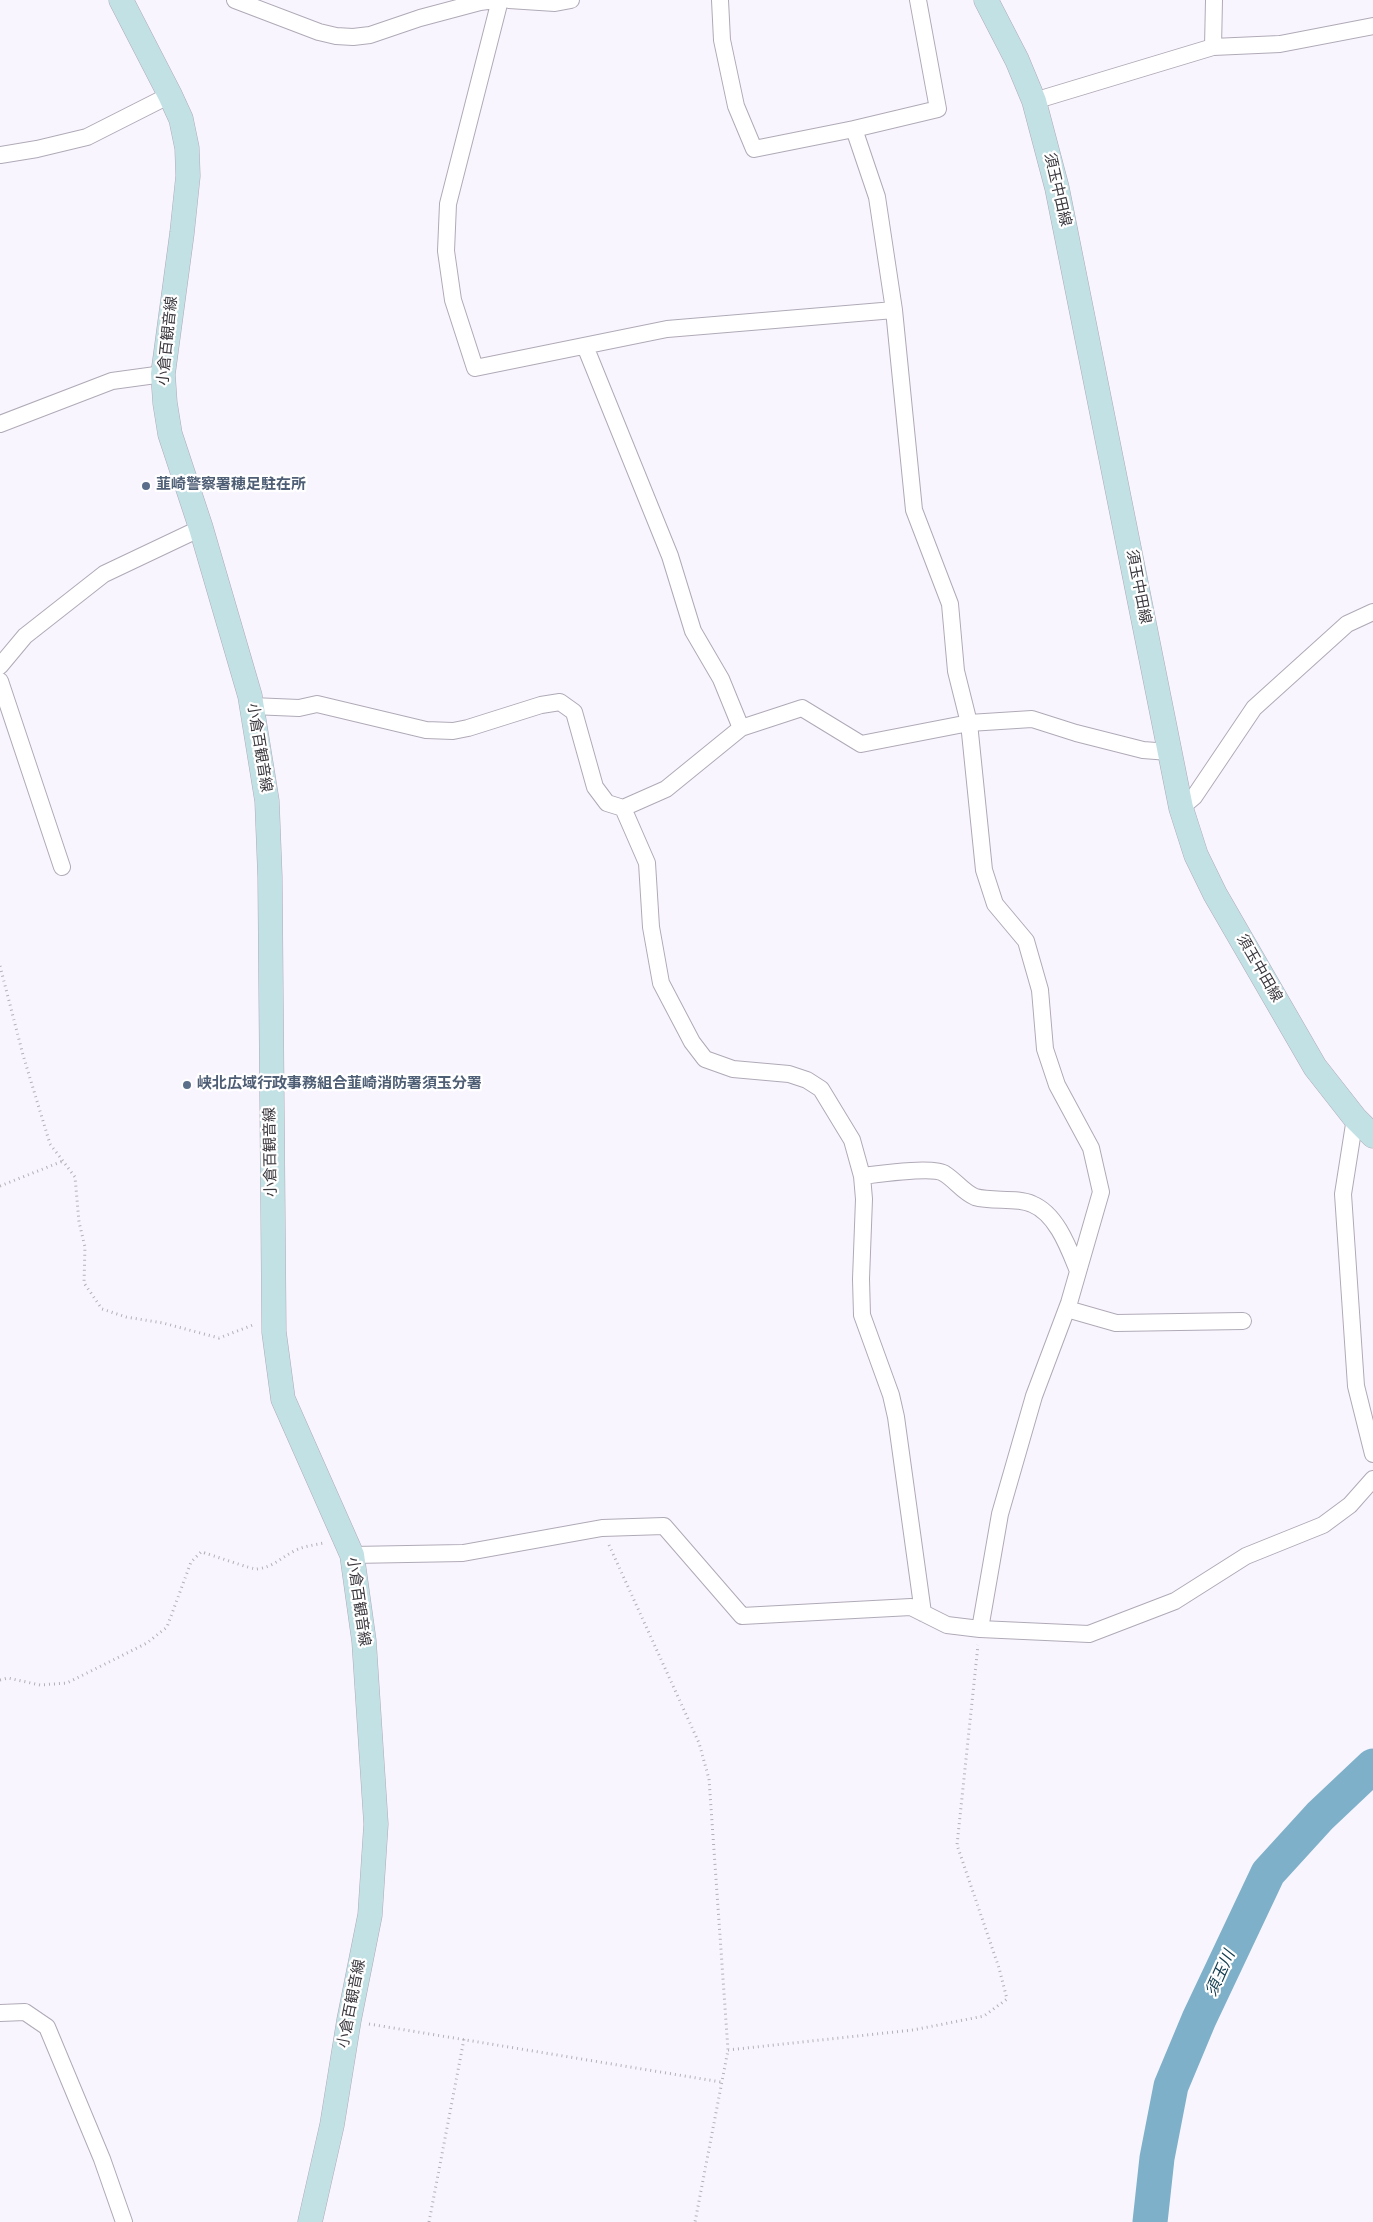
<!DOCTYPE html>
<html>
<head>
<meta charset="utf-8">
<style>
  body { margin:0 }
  canvas { display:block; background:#f9f5fe }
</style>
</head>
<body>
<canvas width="1373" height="2222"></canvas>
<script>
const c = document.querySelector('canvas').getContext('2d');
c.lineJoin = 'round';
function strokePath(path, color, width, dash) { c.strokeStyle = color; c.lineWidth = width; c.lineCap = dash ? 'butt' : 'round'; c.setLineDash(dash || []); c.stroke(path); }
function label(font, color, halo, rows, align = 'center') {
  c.font = font + ' Overpass,"Noto Sans JP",sans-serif'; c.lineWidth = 4.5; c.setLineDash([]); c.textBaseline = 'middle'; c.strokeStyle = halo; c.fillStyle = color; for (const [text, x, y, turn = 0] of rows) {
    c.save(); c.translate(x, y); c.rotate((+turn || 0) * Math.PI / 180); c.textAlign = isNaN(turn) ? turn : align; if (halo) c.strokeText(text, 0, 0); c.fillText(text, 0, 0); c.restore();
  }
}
strokePath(new Path2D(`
  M1150 2222 1157 2158 1171 2086 1199 2019 1268 1873 1320 1816 1373 1766`), '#7eb1c9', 35);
const street = new Path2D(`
  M235 0 319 32 336 36 353 37 370 35 420 18 480 2 495 0
  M500 0 448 204 446 251 453 300 475 368 667 329 894 310
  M509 0 555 3 571 0
  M720 0 722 40 736 106 754 149 854 129
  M918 0 938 109 854 129 877 197 894 310 914 510 950 604 956 671 969 723 984 870 995 904 1026 941 1040 990 1045 1049 1057 1085 1091 1148 1101 1192 1069 1303 1034 1396 1000 1514 980 1629
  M1213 47 1214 0
  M1034 101 1213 47 1280 44 1373 26
  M0 155 37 149 87 137 170 95
  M585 346 670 556 693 631 721 679 741 728
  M0 424 112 381 163 374
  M0 666 25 636 104 574 201 528
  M0 681 62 867
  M252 706 299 708 317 704 426 730 453 731 468 728 541 705 560 702 574 712 595 787 607 803 623 808 647 863 651 927 661 983 692 1042 705 1059 733 1069 789 1074 807 1080 821 1089 852 1140 862 1176 864 1199 861 1279 862 1315 891 1395 896 1417 923 1613
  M623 808 666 789 741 728 802 708 861 744 969 723 1032 719 1076 733 1143 750 1169 752
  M1181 808 1194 797 1254 708 1347 624 1373 612
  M1355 1118 1343 1194 1356 1386 1373 1454
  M862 1176C879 1174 934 1166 945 1174 956 1181 963 1192 975 1197 992 1202 1017 1197 1032 1204 1057 1214 1069 1249 1078 1271
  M1067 1309 1116 1323 1243 1321
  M352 1555 463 1553 602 1528 664 1526 742 1616 911 1607 947 1625 980 1629 1089 1634 1175 1601 1246 1556 1323 1525 1350 1505 1373 1479
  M0 2013 25 2012 47 2027 102 2159 124 2222`);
const secondary = new Path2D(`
  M121 0 170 95 181 119 187 148 188 176 182 233 163 374 165 403 170 434 201 528 250 696 267 801 270 877 274 1332 283 1399 352 1555 364 1641 376 1824 370 1915 349 2020 332 2125 310 2222
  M986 0 1017 60 1034 101 1057 188 1181 808 1196 855 1215 894 1315 1067 1355 1118 1373 1136`);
strokePath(street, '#b0aab7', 18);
strokePath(secondary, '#b0aab7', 25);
strokePath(new Path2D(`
  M0 966 23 1055 50 1144 75 1177 79 1222 85 1247 84 1283 102 1309 126 1317 163 1323 219 1338 253 1325
  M0 1186 63 1161
  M609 1545 699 1743 709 1779 728 2050 695 2222
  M0 1680 8 1678 40 1685 67 1683 147 1643 167 1627 191 1562 201 1552C210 1554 253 1570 257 1569 273 1567 281 1558 294 1551 304 1546 314 1545 324 1543
  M369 2024 721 2082
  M728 2050 913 2030 984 2016 1007 1999 999 1968 957 1845 978 1645
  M429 2222 464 2039`), '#b3b0b8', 3, [1, 4]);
strokePath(street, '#fff', 16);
strokePath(secondary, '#c2e1e5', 24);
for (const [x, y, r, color] of [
  [146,486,5,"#5c6f8a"],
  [187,1085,5,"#5c6f8a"]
]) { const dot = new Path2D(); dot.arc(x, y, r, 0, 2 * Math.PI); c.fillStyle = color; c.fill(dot); strokePath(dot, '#fff', 2); }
label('15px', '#3a373d', '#fff', [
  ["須玉中田線",1056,190,77],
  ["小倉百観音線",169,341,-84],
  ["須玉中田線",1137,587,79],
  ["小倉百観音線",258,748,81],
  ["須玉中田線",1258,969,60],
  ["小倉百観音線",272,1152,-91],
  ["小倉百観音線",357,1602,82],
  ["小倉百観音線",353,2004,-79]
]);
label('bold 15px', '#4e5e75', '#fff', [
  ["韮崎警察署穂足駐在所",156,486],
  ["峡北広域行政事務組合韮崎消防署須玉分署",197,1085]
], 'left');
label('italic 16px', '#154052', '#fff', [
  ["須玉川",1222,1974,-66]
]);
</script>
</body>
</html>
